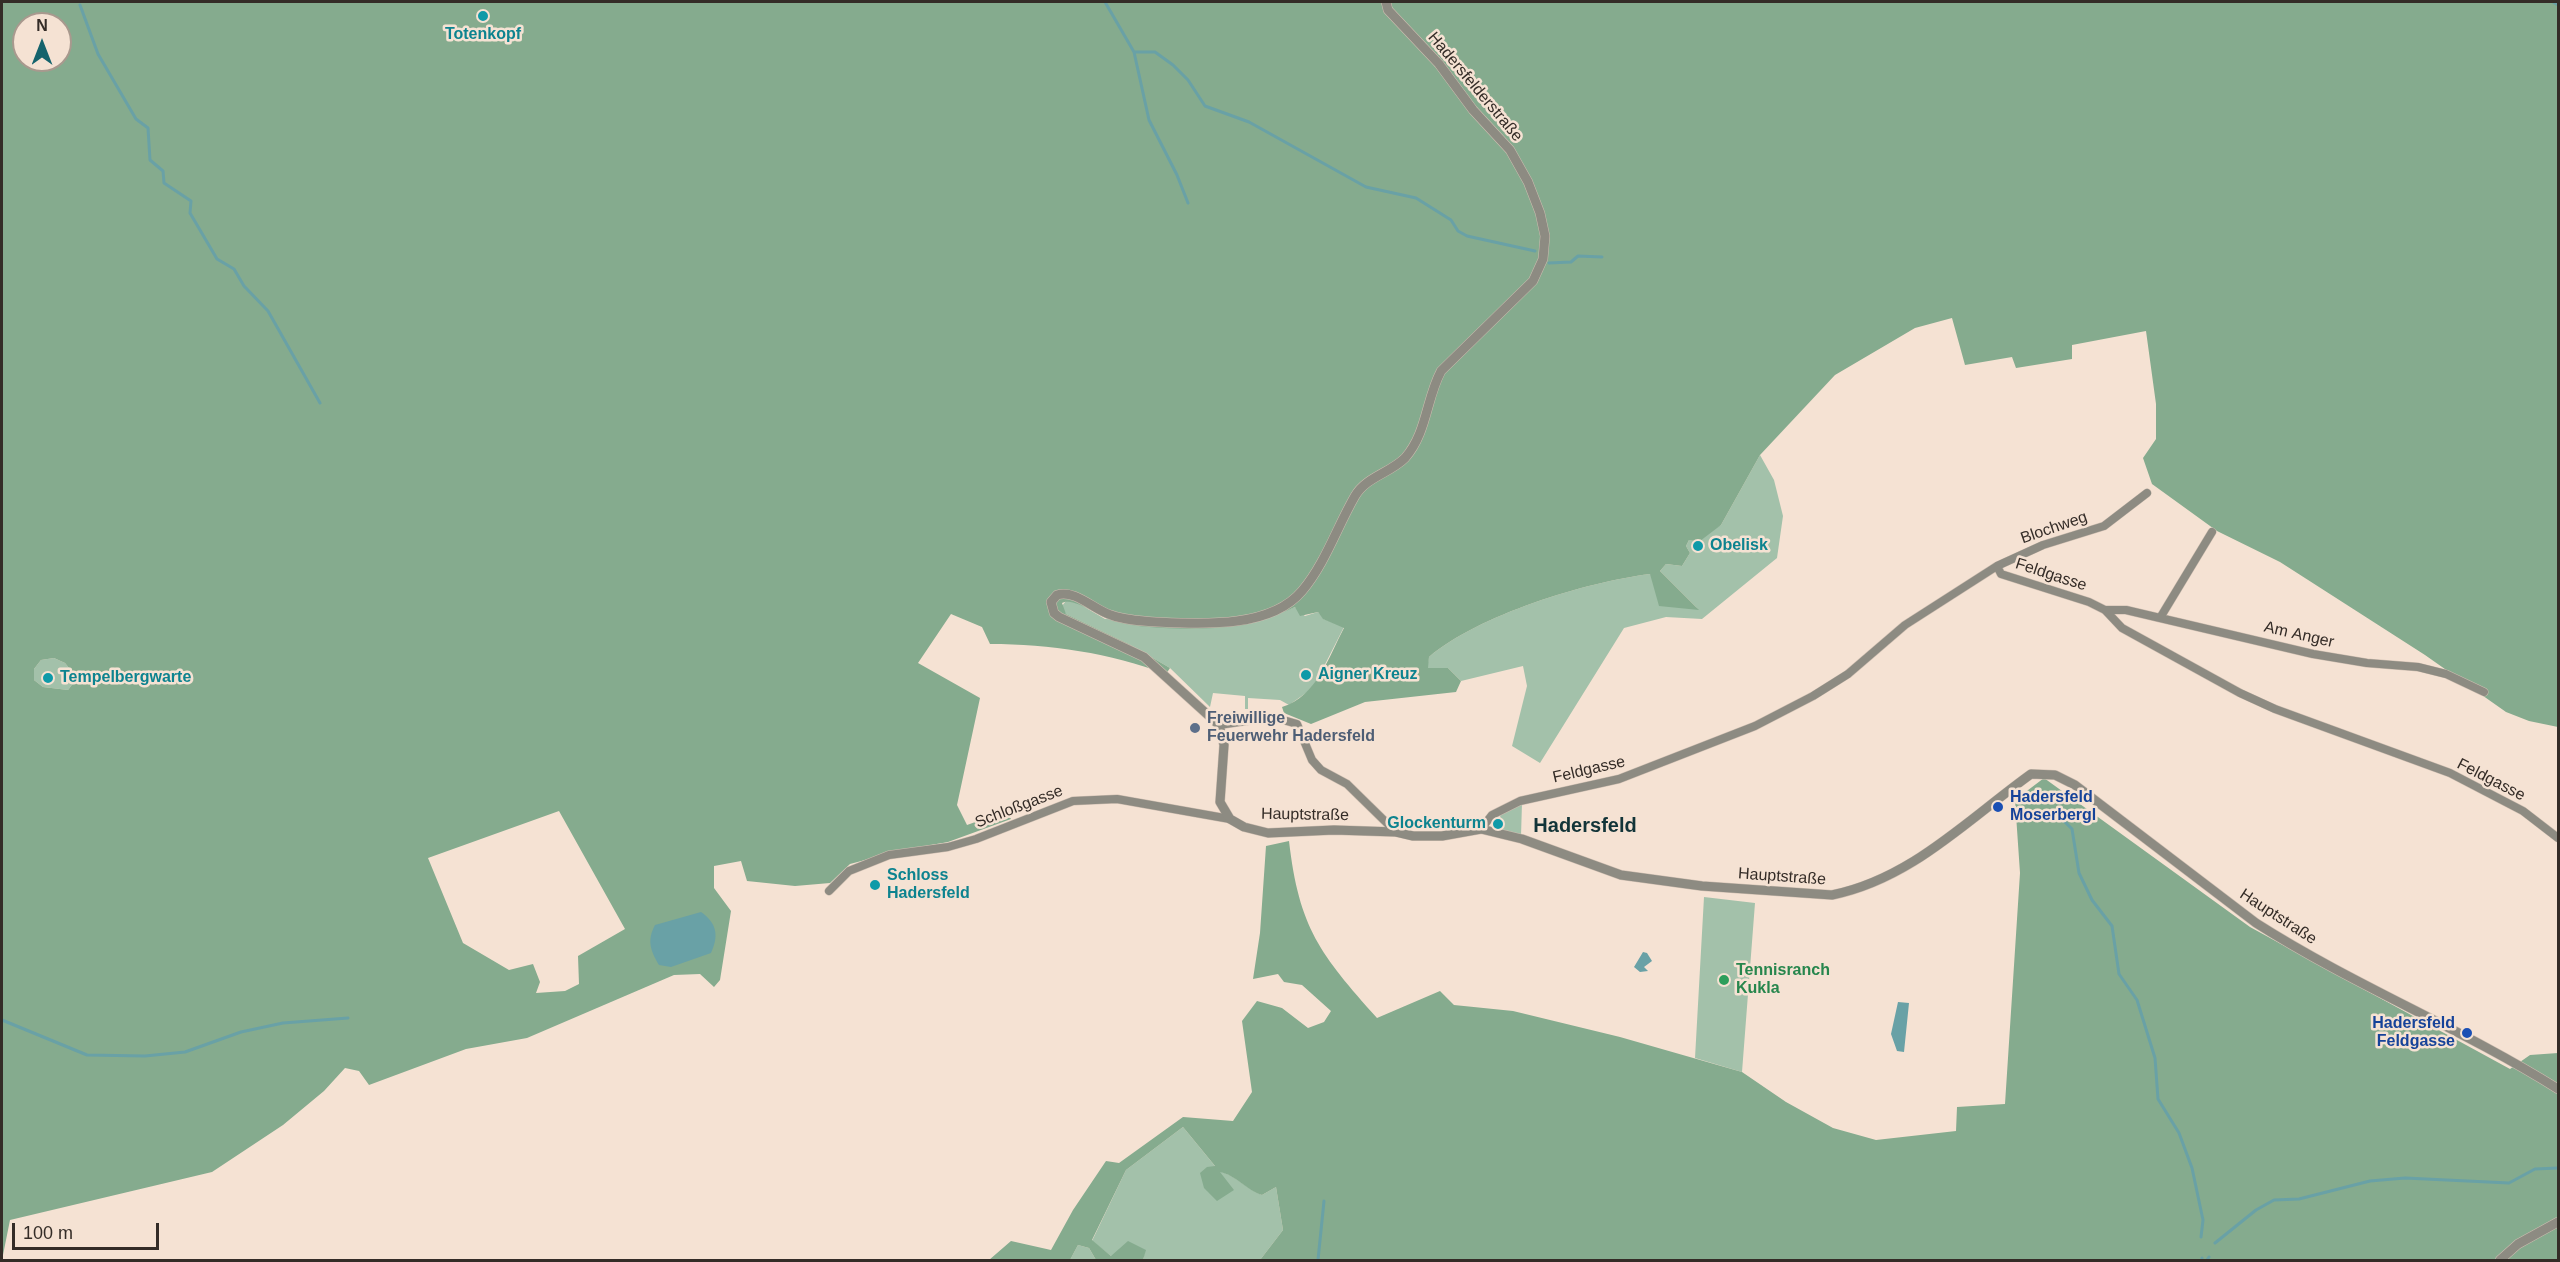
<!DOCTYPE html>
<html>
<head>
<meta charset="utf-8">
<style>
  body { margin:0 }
  #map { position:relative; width:2560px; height:1262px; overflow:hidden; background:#f5e2d3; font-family:Arial,sans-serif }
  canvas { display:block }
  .frame { position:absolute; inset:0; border:3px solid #342c27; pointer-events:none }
  .north { position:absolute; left:12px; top:12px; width:60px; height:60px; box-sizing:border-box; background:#f5e2d3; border:2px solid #a8998e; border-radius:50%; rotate:0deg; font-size:16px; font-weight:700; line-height:24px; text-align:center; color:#342c27 }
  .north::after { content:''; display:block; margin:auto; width:21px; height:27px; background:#15636c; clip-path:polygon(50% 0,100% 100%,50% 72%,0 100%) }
  .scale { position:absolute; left:12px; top:1223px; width:147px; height:27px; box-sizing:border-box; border:3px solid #342c27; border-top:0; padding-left:8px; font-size:18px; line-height:21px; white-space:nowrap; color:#342c27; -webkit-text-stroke:4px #f5e2d3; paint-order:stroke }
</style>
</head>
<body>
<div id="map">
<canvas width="2560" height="1262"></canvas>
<div class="frame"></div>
<div class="north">N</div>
<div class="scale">100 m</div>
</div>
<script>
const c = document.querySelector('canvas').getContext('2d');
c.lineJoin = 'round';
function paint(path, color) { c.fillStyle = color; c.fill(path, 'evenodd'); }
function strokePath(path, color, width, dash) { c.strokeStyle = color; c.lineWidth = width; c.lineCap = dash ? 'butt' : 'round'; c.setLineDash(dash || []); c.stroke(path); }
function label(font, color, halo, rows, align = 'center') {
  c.font = font + ' Arial,sans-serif'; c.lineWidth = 5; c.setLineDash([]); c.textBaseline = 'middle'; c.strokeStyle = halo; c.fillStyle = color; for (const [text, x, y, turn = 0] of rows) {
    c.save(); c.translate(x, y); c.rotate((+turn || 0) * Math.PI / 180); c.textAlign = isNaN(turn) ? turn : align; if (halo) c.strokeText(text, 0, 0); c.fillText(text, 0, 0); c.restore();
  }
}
paint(new Path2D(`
  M1760 455 1774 480 1783 516 1777 558 1702 619 1666 617 1624 628 1540 763 1512 746 1527 686 1523 666 1461 681 1448 668H1427L1429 657C1478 615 1586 582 1650 574L1698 609 1660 571 1666 564 1682 566 1690 553 1686 546 1689 540 1721 525Z
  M1066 601 1076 602 1105 619 1256 622 1295 607 1305 616 1318 612 1324 619 1344 627 1313 688 1289 705 1280 700 1248 698V709H1245V696L1213 693 1210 707 1170 668 1129 644 1066 614 1061 607Z
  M54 658 65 663 77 678 68 690 43 687 34 680V669L41 660Z
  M1522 803 1521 836 1502 830 1500 815Z
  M1704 897 1755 903 1742 1072 1695 1058Z
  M1183 1127 1219 1171C1236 1175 1246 1189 1262 1195L1276 1187 1283 1230 1260 1260H1143L1145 1250 1111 1256 1092 1241 1126 1170Z
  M1078 1245 1089 1248 1096 1260H1070Z`), '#a3c1aa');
paint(new Path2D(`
  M2 2H2558V727L2529 721 2506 712 2425 655 2280 562 2217 531 2152 484 2143 458 2156 439V404L2146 331 2072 345V359L2016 368 2012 357 1965 365 1952 318 1915 328 1835 375 1760 455 1721 525 1700 541 1689 540 1686 546 1690 553 1682 566 1666 564 1660 571 1699 610 1659 606 1650 574C1586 582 1478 615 1429 657L1428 668H1448L1461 681 1456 692 1365 702 1311 724 1284 713 1282 707C1317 696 1328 658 1344 628L1323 619 1318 612 1300 616 1295 607C1277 615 1257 623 1238 626 1206 630 1147 630 1117 622 1102 619 1074 596 1062 603L1066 614 1129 644 1170 668 1166 674C1110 653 1050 644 990 644L982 627 951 614 918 663 980 698 957 805 967 825 1006 811 1011 819 948 842 903 850 850 864 830 883 795 886 747 881 741 861 714 866V888L731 911 720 980 714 987 700 974 674 975 527 1038 466 1049 369 1085 359 1071 345 1068 324 1091 283 1125 212 1172 10 1220 2 1260ZM24 24H60V60H24ZM54 658 65 663 77 678 68 690 43 687 34 680V669L41 660ZM559 811 625 929 578 956 579 984 565 991 536 993 540 982 533 964 509 970 463 943 428 858Z
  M2044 778 2250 927 2510 1069 2530 1055 2558 1053V1260H1260L1283 1230 1276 1187 1262 1195C1246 1190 1236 1175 1220 1172L1234 1190 1217 1201 1204 1188 1200 1173 1207 1167 1215 1166 1183 1127 1126 1170 1092 1240 1111 1256 1128 1241 1146 1250 1143 1260H1096L1089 1248 1078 1245 1070 1260H989L1011 1241 1051 1250 1073 1210 1106 1161 1119 1163 1183 1117 1233 1121 1252 1092 1242 1021 1257 1001 1282 1008 1308 1028 1324 1022 1331 1011 1302 985 1284 982 1278 974 1253 979 1260 933 1266 846 1289 841C1299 928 1320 954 1377 1018L1440 991 1454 1005 1513 1011 1620 1037 1742 1072 1786 1102 1833 1128 1876 1140 1956 1131 1957 1107 2005 1104 2020 873 2015 800Z`), '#85ab8e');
paint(new Path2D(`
  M701 912C717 923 719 936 711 953L671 967 659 965C650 950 647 940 655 925Z
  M1643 952 1647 953 1652 961 1644 967 1648 971 1640 972 1634 967Z
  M1898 1002 1909 1003 1904 1052 1897 1051 1891 1034Z`), '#69a1a6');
strokePath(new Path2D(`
  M1105 2 1134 52 1149 120 1177 175 1188 203
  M2553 2 2558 5
  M80 5 98 54 136 119 148 128 150 160 163 171 164 183 191 201 190 213 217 259 234 269 244 286 268 311 320 403
  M1134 52H1155L1173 65 1188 80 1205 106 1249 122 1366 187 1416 198 1451 220 1458 231 1467 236 1535 251
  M1549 263 1571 262 1578 256 1602 257
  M2062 819 2072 829 2079 873 2092 900 2112 926 2119 974 2137 1000 2155 1058 2158 1099 2179 1133 2192 1168 2203 1220 2201 1237
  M2 1020 87 1055 145 1056 185 1052 241 1032 283 1023 348 1018
  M2215 1243 2256 1210 2274 1200 2299 1199 2370 1181 2405 1178 2509 1183 2535 1169 2558 1168
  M2202 1258V1260
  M1318 1260 1324 1201
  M2207 1260 2209 1257`), '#69a1a6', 3);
const minor = new Path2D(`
  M1997 566 2001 574 2089 602 2105 610 2122 628 2240 693 2275 709 2450 773 2523 811 2558 838
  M2105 610H2126L2313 654 2367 663 2418 667 2446 674 2484 692
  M2160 618 2212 532
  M1219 725 1273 717 1297 724 1312 760 1321 770 1347 784 1396 832
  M1481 829 1492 815 1520 801 1619 779 1755 726 1813 696 1848 674 1905 625 1997 566 2043 545 2104 526 2147 493
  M829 891 849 871 889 855 948 847 976 839 1073 801 1117 799 1230 819`);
const tertiary = new Path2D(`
  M1386 2 1388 10 1439 64 1473 110 1510 150 1528 182 1540 213 1545 236 1543 259 1533 281 1441 371C1426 399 1427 433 1405 458 1390 473 1366 477 1355 496 1337 527 1325 564 1302 591 1270 629 1200 624 1156 622 1140 621 1125 620 1111 615 1094 610 1075 589 1057 595L1051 602 1054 613 1059 617 1144 657 1219 725 1224 745 1220 802 1230 819 1244 827 1268 833 1334 830 1396 832 1413 836H1442L1481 829 1522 839 1621 875 1702 886 1832 895C1911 879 1967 820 2031 774L2055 775 2075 785 2256 923C2353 985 2461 1028 2558 1089
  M2500 1260 2518 1244 2558 1222`);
strokePath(minor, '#cebeb1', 9);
strokePath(tertiary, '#cebeb1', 10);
strokePath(minor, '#8d8b82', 8);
strokePath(tertiary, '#8d8b82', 9);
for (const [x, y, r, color] of [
  [483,16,6,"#0f9aa8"],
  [1698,546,6,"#0f9aa8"],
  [1306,675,6,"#0f9aa8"],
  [48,678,6,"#0f9aa8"],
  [1195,728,6,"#5c6f8a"],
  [1998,807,6,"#1a4fb4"],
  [1498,824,6,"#0f9aa8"],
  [875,885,6,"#0f9aa8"],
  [1724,980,6,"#2e9e5b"],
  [2467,1033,6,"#1a4fb4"]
]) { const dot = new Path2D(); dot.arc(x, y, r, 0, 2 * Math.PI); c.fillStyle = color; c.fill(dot); strokePath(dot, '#f5e2d3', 2); }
label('bold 16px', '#0d838f', '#f5e2d3', [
  ["Totenkopf",483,35,"center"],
  ["Obelisk",1710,546],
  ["Aigner Kreuz",1318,675],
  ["Tempelbergwarte",60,678],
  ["Glockenturm",1486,824,"right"],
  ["Schloss",887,876],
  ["Hadersfeld",887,894]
], 'left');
label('16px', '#342c27', '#f5e2d3', [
  ["Hadersfelderstraße",1475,87,50],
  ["Blochweg",2054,528,-19],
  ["Feldgasse",2051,575,18],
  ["Am Anger",2299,635,13],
  ["Feldgasse",1589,770,-13],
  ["Feldgasse",2491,780,27],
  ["Schloßgasse",1019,807,-21],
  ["Hauptstraße",1305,815,1],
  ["Hauptstraße",1782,877,4],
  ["Hauptstraße",2278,917,33]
]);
label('bold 16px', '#4e5e75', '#f5e2d3', [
  ["Freiwillige",1207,719],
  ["Feuerwehr Hadersfeld",1207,737]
], 'left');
label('bold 16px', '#164399', '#f5e2d3', [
  ["Hadersfeld",2010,798],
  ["Moserbergl",2010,816],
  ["Hadersfeld",2455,1024,"right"],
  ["Feldgasse",2455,1042,"right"]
], 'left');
label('bold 16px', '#27864d', '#f5e2d3', [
  ["Tennisranch",1736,971],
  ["Kukla",1736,989]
], 'left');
label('bold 20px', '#123438', '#f5e2d3', [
  ["Hadersfeld",1585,826]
]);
</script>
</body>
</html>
